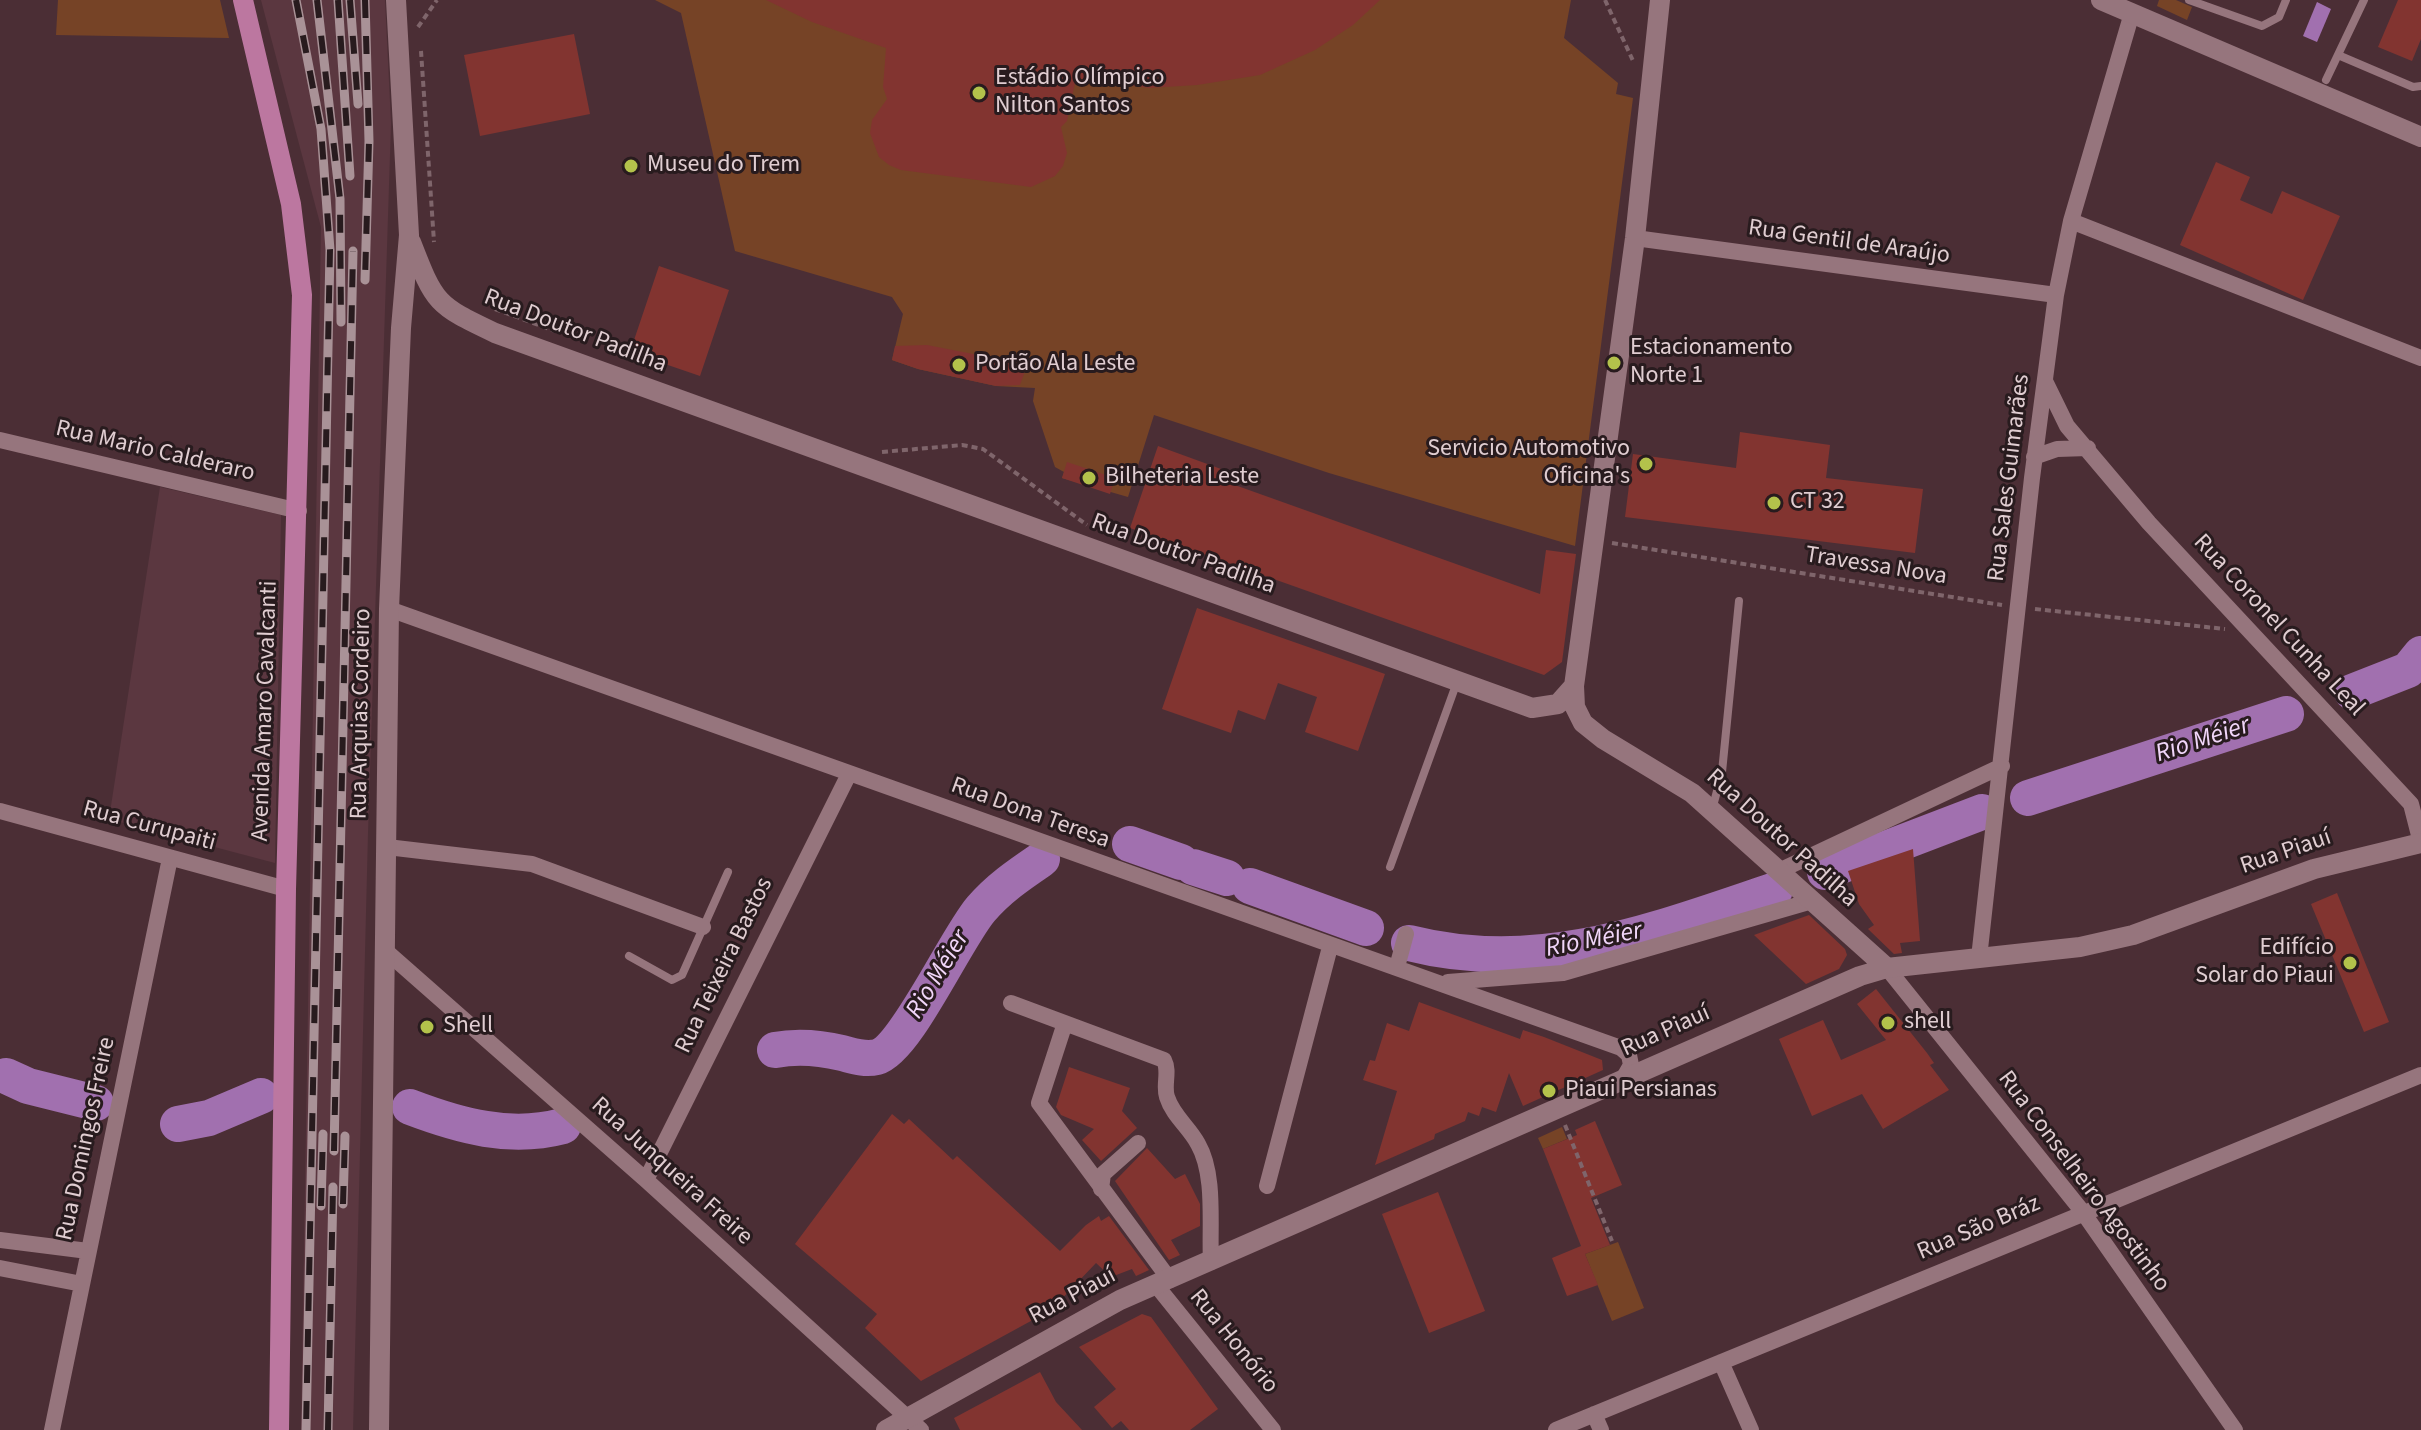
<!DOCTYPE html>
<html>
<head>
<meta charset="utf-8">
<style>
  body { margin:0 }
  canvas { display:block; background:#4b2e35 }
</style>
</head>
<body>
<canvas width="2421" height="1430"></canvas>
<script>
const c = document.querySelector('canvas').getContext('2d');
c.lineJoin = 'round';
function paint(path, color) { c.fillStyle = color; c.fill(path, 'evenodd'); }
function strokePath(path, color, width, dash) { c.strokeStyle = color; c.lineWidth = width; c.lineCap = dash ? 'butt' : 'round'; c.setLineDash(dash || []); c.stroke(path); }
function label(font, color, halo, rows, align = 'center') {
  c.font = font + ' "Source Sans 3",sans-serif'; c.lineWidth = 6; c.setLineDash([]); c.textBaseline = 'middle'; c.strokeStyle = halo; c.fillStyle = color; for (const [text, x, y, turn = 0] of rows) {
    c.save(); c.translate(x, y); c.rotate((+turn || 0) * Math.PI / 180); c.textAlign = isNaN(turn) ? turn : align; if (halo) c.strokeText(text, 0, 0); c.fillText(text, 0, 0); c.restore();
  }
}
paint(new Path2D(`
  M261 0H385L391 123 368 832 353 1430H301L321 227Z
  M160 487 281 515 275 863 109 819Z`), '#5b3740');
paint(new Path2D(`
  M58 0H220L229 38 56 35Z
  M655 0H1571L1564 38 1618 83 1616 94 1633 98 1575 546 1329 473 1154 415 1128 497 1062 478 1064 472 1055 467 1033 401 1035 388 996 386 918 369 892 360 903 314 892 297 735 251 681 13Z
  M2159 0H2176L2192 7 2187 20 2157 6Z
  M1562 1127 1567 1139 1543 1149 1538 1138Z
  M1618 1242 1644 1308 1612 1321 1585 1254Z`), '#764326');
paint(new Path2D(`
  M2317 2 2331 9 2317 42 2303 36Z`), '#a170af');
strokePath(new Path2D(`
  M2352 692 2408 670 2421 654
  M2028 798 2286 714
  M1130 844 1181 862
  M1193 867 1227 878
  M1825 872 1982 812
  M1250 886 1366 928
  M1409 943C1539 976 1653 931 1775 890
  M775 1050C796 1046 821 1048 842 1053 854 1056 864 1060 877 1057 906 1049 956 938 981 909 999 888 1020 874 1042 859
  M6 1076 28 1086 96 1103
  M410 1107C460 1126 510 1140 563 1126
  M178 1124 209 1118 261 1096`), '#a170af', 36);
paint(new Path2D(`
  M766 0H1380L1353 25 1315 50 1260 75 1197 85 1149 88 1076 78 1067 121 1061 127 1067 153 1063 166 1055 176 1031 187 901 170 889 165 879 157 870 133 872 120 887 99 883 87 886 48 812 22Z
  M2398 0H2421V39L2412 61 2378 47Z
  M574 34 590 114 480 136 464 55Z
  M2216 162 2250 177 2240 200 2272 214 2282 191 2340 216 2303 300 2180 245Z
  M659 266 729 290 700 376 630 352Z
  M927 345 1004 360 1025 371 1020 385 996 386 918 369 892 360 895 346Z
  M1740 432 1830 445 1826 478 1923 489 1915 553 1625 517 1633 454 1736 468Z
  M1158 446 1221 469 1218 479 1540 594 1546 550 1576 554 1562 662 1544 675 1130 528Z
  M1067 462 1115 478 1110 494 1062 478Z
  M1197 608 1385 674 1358 751 1305 732 1317 697 1278 683 1265 720 1238 710 1231 733 1162 709Z
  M1913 849 1920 941 1900 943 1902 953 1894 954 1868 929 1874 925 1859 904 1848 871Z
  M2337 893 2389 1022 2364 1032 2311 904Z
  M1809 915 1845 949 1847 955 1839 969 1806 984 1754 935Z
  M1876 989 1927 1053 1934 1063 1930 1065 1949 1090 1883 1129 1862 1094 1812 1116 1779 1039 1823 1020 1841 1060 1886 1040 1857 1004Z
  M1419 1002 1520 1039 1523 1030 1544 1037 1602 1060 1603 1070 1523 1106 1509 1073 1496 1112 1482 1107 1479 1116 1468 1112 1465 1121 1435 1134 1434 1139 1375 1165 1397 1091 1363 1080 1370 1060 1375 1061 1387 1023 1409 1031Z
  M1069 1067 1130 1088 1122 1111 1137 1128 1101 1161 1082 1140 1094 1129 1061 1115 1056 1107Z
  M892 1114 904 1124 909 1119 953 1160 957 1156 1060 1251 1086 1225 1099 1216 1101 1221 1109 1216 1149 1270 1136 1276 1132 1269 1111 1277 1096 1263 1051 1310 921 1381 865 1328 877 1314 795 1244Z
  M1595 1121 1622 1185 1591 1198 1610 1245 1585 1254 1598 1285 1567 1296 1552 1258 1581 1246 1543 1149 1577 1135 1575 1130Z
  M1147 1148 1175 1179 1185 1174 1200 1204V1226L1171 1240 1180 1255 1169 1260 1115 1181Z
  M1438 1192 1485 1311 1429 1333 1382 1214Z
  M1142 1314 1151 1317 1218 1409 1190 1430H1129L1121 1421 1112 1428 1094 1407 1116 1389 1079 1347Z
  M1040 1372 1056 1402 1082 1430H960L954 1418Z`), '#823430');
strokePath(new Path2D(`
  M1605 0 1634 63
  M418 27 437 0
  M421 51 434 242
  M495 309 555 331
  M882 452 962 445 983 449 1087 525
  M1612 543 2002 605
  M2035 609 2225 629
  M1565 1125 1612 1241`), '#7f656b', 4, [6, 4]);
strokePath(new Path2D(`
  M2189 0 2262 26 2279 17 2286 0
  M2338 55 2413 87 2421 86
  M2326 80 2364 0
  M1712 810 1722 772 1739 601
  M1390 867 1457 682
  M629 956 672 980 682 975 728 872`), '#96757d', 8);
strokePath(new Path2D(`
  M2071 221 2421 358
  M1635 238 2056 295
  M2046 383 2067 426 2149 523 2411 804 2421 843
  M0 440 299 511
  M2034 457 2057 449 2088 448
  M389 609 1621 1048 1629 1055 1631 1065 1623 1079
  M0 811 286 889
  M387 847 532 864 703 927
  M1781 870 2002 766
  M387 952 646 1180 921 1430
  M1979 958 2032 478 2056 295 2071 221 2132 13
  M1397 967 1406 934
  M1887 968 2082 1211 2235 1430
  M1448 982 1563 973 1812 901
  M1011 1003 1164 1060C1170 1072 1163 1085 1167 1097 1173 1116 1189 1127 1198 1144 1216 1175 1209 1227 1211 1262
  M1065 1023 1039 1103 1170 1280
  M646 1180 849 774
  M1267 1186 1330 947
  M1101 1189 1103 1174 1138 1143
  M0 1240 88 1251
  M0 1268 82 1284
  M1156 1285 1273 1430
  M1721 1362 1751 1430
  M1594 1414 1601 1430
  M52 1430 170 858
  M1556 1430 2421 1075`), '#96757d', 16);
strokePath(new Path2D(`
  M1660 0 1635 238 1574 686 1575 707 1583 723 1603 739 1692 793 1887 968
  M2101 0 2421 137
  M411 242C435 304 436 305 495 333L1532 708 1558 704 1574 686
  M379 1430 389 609 401 328 409 235 396 0
  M886 1430 1120 1300 1860 976 1887 968 2080 947 2133 935 2314 869 2421 843`), '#96757d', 20);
strokePath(new Path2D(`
  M243 0 291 204 302 295 286 889 279 1430`), '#bc77a0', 20);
const rail = new Path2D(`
  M296 0 321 129 330 250 306 1430
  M317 0 340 199 341 322
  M338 0 350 176
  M350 0 358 104
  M365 0 369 141 365 280
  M334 1151 353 251
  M343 1204 345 1136
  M321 1206 323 1134
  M328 1430 333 1187`);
strokePath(rail, '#a99297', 9);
strokePath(rail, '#281b1e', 6, [18]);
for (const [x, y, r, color] of [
  [979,93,8,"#b3c24b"],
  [631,166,8,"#b3c24b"],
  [1614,363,8,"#b3c24b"],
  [959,365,8,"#b3c24b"],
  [1646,464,8,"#b3c24b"],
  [1089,478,8,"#b3c24b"],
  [1774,503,8,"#b3c24b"],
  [2350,963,8,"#b3c24b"],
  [1888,1023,8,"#b3c24b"],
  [427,1027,8,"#b3c24b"],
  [1549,1091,8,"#b3c24b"]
]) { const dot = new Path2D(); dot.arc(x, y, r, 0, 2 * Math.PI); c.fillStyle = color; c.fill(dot); strokePath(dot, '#281b1e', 3); }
label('24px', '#e0cdd1', '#281b1e', [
  ["Estádio Olímpico",995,79],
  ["Nilton Santos",995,107],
  ["Museu do Trem",647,166],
  ["Estacionamento",1630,349],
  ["Norte 1",1630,377],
  ["Portão Ala Leste",975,365],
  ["Servicio Automotivo",1630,450,"right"],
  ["Oficina's",1630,478,"right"],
  ["Bilheteria Leste",1105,478],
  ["CT 32",1790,503],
  ["Edifício",2334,949,"right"],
  ["Solar do Piaui",2334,977,"right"],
  ["shell",1904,1023],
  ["Shell",443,1027],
  ["Piaui Persianas",1565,1091]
], 'left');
label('24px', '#e0cdd1', '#281b1e', [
  ["Rua Gentil de Araújo",1849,243,8],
  ["Rua Doutor Padilha",575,332,21],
  ["Rua Mario Calderaro",155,452,13],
  ["Rua Sales Guimarães",2010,478,-83],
  ["Rua Doutor Padilha",1183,555,20],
  ["Travessa Nova",1876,567,9],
  ["Rua Coronel Cunha Leal",2278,626,47],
  ["Avenida Amaro Cavalcanti",266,711,-88],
  ["Rua Arquias Cordeiro",362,714,-89],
  ["Rua Dona Teresa",1030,814,20],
  ["Rua Curupaiti",149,827,15],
  ["Rua Doutor Padilha",1781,839,42],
  ["Rua Piauí",2286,853,-19],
  ["Rua Teixeira Bastos",725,966,-64],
  ["Rua Piauí",1666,1032,-24],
  ["Rua Domingos Freire",87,1139,-78],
  ["Rua Junqueira Freire",671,1172,42],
  ["Rua Conselheiro Agostinho",2083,1182,53],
  ["Rua São Bráz",1979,1229,-23],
  ["Rua Piauí",1073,1297,-28],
  ["Rua Honório",1233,1342,51]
]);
label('italic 26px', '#f1d6f9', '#281b1e', [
  ["Rio Méier",2203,741,-18],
  ["Rio Méier",1594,941,-11],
  ["Rio Méier",939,975,-59]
]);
</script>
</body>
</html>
